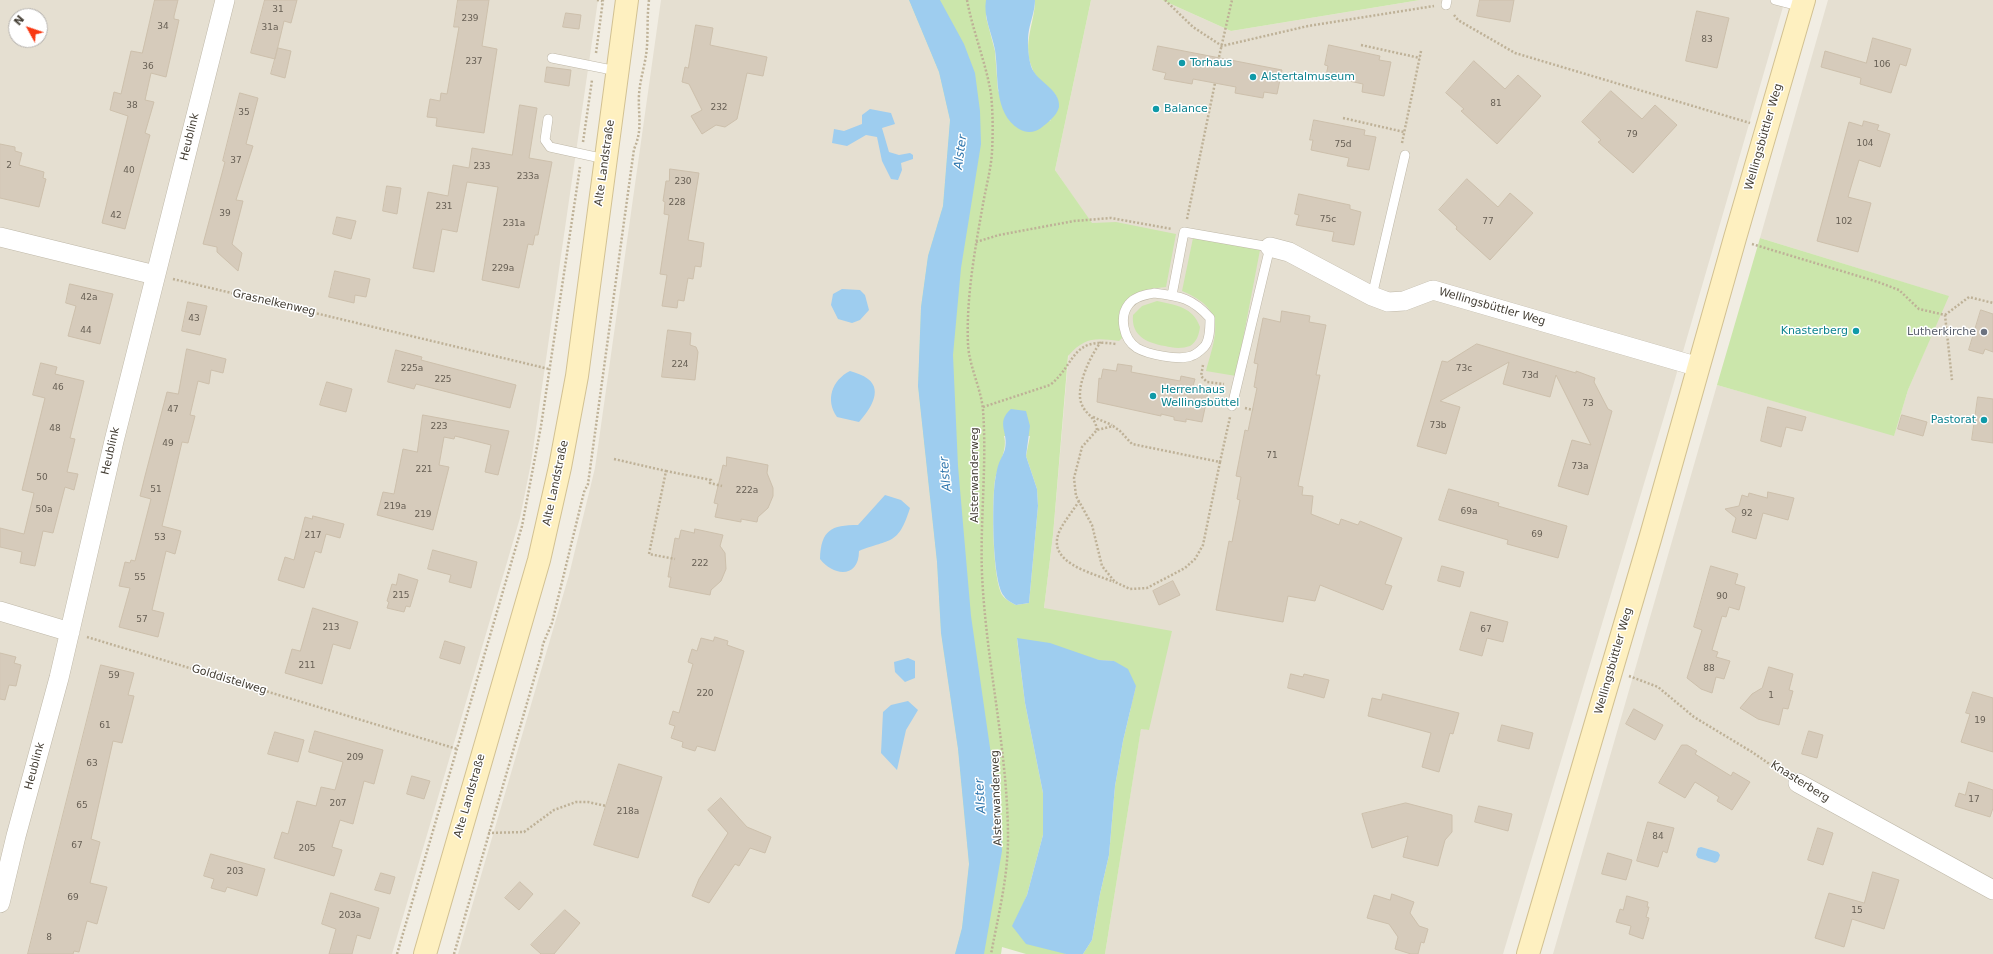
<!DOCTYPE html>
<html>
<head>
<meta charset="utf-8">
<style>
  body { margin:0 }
  #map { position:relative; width:1993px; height:954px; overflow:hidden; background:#f1ede3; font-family:"DejaVu Sans",sans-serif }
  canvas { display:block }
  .north { position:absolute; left:8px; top:8px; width:40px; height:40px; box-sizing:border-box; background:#fff; border:1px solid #b4b1ad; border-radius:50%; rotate:310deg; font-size:11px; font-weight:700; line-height:16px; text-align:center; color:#433d33 }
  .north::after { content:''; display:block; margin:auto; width:14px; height:18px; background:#f83812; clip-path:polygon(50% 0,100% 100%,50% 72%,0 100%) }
</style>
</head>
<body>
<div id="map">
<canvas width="1993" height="954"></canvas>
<div class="north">N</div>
</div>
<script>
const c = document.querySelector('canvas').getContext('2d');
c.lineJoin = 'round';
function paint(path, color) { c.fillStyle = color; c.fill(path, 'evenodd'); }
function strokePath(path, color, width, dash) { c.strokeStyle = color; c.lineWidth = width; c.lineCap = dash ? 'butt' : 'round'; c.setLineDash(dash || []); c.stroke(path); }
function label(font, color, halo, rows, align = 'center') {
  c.font = font + ' "DejaVu Sans",sans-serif'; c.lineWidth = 3; c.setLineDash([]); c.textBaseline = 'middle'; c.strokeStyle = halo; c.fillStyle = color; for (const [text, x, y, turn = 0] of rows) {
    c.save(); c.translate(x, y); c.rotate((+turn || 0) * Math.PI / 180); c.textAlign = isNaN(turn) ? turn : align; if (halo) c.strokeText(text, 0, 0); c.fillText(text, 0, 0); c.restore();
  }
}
paint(new Path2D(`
  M0 0H598L531 463 520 518 392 954H0ZM16 16H40V40H16Z
  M661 0H909L939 72 950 120 943 206 928 256 921 307 918 386 937 562 941 633 958 749 969 864 962 928 955 954H458L569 575 595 468Z
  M1091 0H1162L1231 31 1420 0H1785L1664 417 1503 954H1105L1141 728 1149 730 1044 608 1053 535 1070 338 1076 295 1094 227 1055 170Z
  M1828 0H1993V954H1553L1717 385 1894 435 1908 390 1948 296 1760 238Z`), '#e5dfd1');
paint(new Path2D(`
  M909 0H986V17L995 51 998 91 1050 121C1072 89 1041 92 1032 68 1022 43 1035 23 1035 0H1091L1055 170 1092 223 1116 222 1176 234 1166 287C1140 290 1134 290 1119 312L1122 338 1119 341C1095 338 1085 337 1068 356L1053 535 1044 608 1172 631 1149 730 1141 729 1105 954H1083L1092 940 1100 894 1109 855 1115 786 1123 741 1136 686 1114 661 1099 660 1017 639 1025 703 1043 793V835L1027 895 1021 910 1066 954H1026L1002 947 1001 954H955L962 928 969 864 958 749 941 633 937 562 918 386 921 307 928 256 943 206 950 120 939 72ZM1004 436H1030L1026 456 1037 489 1038 506 1029 603 1016 605C1012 603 1006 600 1003 596 992 581 992 500 995 480 998 465 1008 450 1004 436Z
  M1162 0H1420L1231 31Z
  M1193 238 1260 250 1236 376 1206 371C1217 332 1227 310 1182 291Z
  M1760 238 1949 296 1908 390 1894 436 1717 385Z
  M1157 301C1176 305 1193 307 1200 327 1199 334 1197 342 1190 346 1182 349 1172 348 1165 346 1147 343 1131 336 1133 315L1142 306Z`), '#cbe6ab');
paint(new Path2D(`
  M909 0H940L964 44 975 73 980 111 981 144 961 268 953 355 958 466 971 616 1001 824 1002 851 984 954H955L962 928 969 864 958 749 941 633 937 562 918 386 921 307 928 256 943 206 950 120 939 72Z
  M986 0H1035C1035 10 1031 20 1029 30 1027 40 1028 56 1031 66 1036 82 1061 89 1059 107 1057 116 1047 123 1041 128 1034 133 1026 133 1019 129 993 113 999 76 995 50 992 33 983 17 986 0Z
  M870 109 891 113 895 124 882 128 889 152 899 155 910 153 913 155V159L901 163 902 170 898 180 891 179 882 161 877 137 866 135 847 146 832 143 834 129 844 131 862 124V115Z
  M842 289 860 290 865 295 869 310 860 320 852 323 838 319 831 305 833 294Z
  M850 371C856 373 863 375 868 379 884 391 868 412 859 422L837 417C825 400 832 380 850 371Z
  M1011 409 1026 411 1030 426 1026 456 1037 489 1038 506 1029 603 1016 605C1012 603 1006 600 1004 596 992 582 992 501 995 481 996 475 997 468 999 463 1001 458 1004 453 1005 449 1009 432 995 423 1011 409Z
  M885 495 901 500 910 508C898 546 891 538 859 551 859 578 834 577 820 559 821 530 831 525 858 525Z
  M1017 638 1050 643 1099 660 1114 661 1128 669 1136 686 1123 741 1115 786 1109 855 1100 894 1092 940 1083 954H1066L1026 944 1012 926 1027 895 1043 835V793L1025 703Z
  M908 658 915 661V678L905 682 895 672 894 662Z
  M908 701 918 710 906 730 897 770 881 753 883 712 891 705Z
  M1701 847 1718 852 1720 855 1718 861 1715 863 1698 858 1696 855 1698 848Z`), '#9ecdef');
const building = new Path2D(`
  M155 0H178L174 16V19L179 20 166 77 151 73 145 100 154 102 145 133 150 135 125 229 102 223 128 116 110 110 114 92 121 94 131 51 142 53Z
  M265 0H297L291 23 284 21 275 59 251 53Z
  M458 0H489L482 46 497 49 484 133 436 126 437 118 427 117 430 99 440 101 441 93 447 94 459 27H454Z
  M1480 0H1514L1510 22 1477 16Z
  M1697 11 1729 18 1717 68 1686 61Z
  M566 13 581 15 579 29 563 27Z
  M696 25 713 28 710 45 767 57 763 76 747 73 737 119 725 127 716 125 702 134 691 116 702 110 689 84 682 82 685 67 688 68Z
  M1873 38 1911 49 1906 66 1900 64 1891 93 1860 84 1861 78 1821 67 1825 51 1866 63Z
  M1329 45 1380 56 1379 60 1391 62 1384 96 1362 92 1363 84 1326 76 1328 66 1325 65Z
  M1158 46 1282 70 1277 94 1264 92 1263 98 1235 93 1236 87 1193 79 1192 84 1164 79 1166 73 1153 70Z
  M278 48 291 51 285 78 271 74Z
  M1474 61 1505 89 1518 75 1541 96 1497 144 1461 111 1464 109 1446 93Z
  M547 67 571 70 569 86 545 82Z
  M1611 91 1642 119 1655 105 1677 125 1633 173 1598 142 1601 140 1582 122Z
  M240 93 258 98 246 144 253 146 236 200 243 201 232 244 242 253 238 271 217 252V247L203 244 225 162 223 161Z
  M520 105 537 108 529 158 552 162 538 235H535L533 245 528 244 519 288 482 280 498 187 467 182 457 232 442 229 434 272 413 268 428 192 448 196 453 165 469 168 472 148 512 155Z
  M1314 120 1365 130 1364 135 1376 137 1369 170 1347 166 1349 158 1311 150 1313 140H1310Z
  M1864 121 1879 125 1877 130 1890 134 1880 167 1859 160 1848 197 1871 203 1858 252 1817 241 1849 122 1862 126Z
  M0 144 15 147V151L22 153 19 165 44 172 43 178 46 179 39 207 0 198Z
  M670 169 699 173 688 240 704 243 701 267 695 266 693 279 688 278 684 301 678 300 677 308 662 306 667 275 660 274 669 215 664 214 665 202 663 201 666 181H669Z
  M1467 179 1498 207 1510 193 1533 213 1490 260 1456 229 1457 227 1439 210Z
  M387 186 401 188 397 214 383 211Z
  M1299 194 1350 205V209L1361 212 1354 245 1332 241 1334 232 1296 225 1299 215 1295 214Z
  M337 217 356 221 351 239 333 234Z
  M335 271 370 279 366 297 355 295 354 303 329 297Z
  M70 284 113 294 100 344 68 336 76 306 66 303Z
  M188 302 207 306 200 335 182 331Z
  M1981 310 1993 314V352L1985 349 1983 354 1969 350Z
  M1282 311 1310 316 1309 322 1326 325 1316 375H1320L1298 486 1303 487 1302 495 1313 496 1311 514 1339 525 1341 519 1358 525 1360 521 1402 538 1385 584 1392 586 1383 610 1320 585 1315 601 1288 596 1283 622 1216 610 1229 541 1232 542 1240 500 1237 499 1241 477 1236 476 1245 430 1248 431 1257 388 1254 387 1258 364 1254 363 1263 318 1280 322Z
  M668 330 691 333 690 345 696 347 698 352 695 380 662 377Z
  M1477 344 1576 373V371L1595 378 1594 382 1608 409 1612 411 1588 495 1558 486 1572 440 1591 445 1556 375 1550 397 1503 384 1509 362 1440 401 1460 407 1446 454 1417 446 1442 361 1447 362Z
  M187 349 226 359 223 373 211 370 209 384 198 381 190 415 195 416 188 443 182 442 175 472 162 526 181 531 175 554 166 551 152 610 164 613 158 637 119 627 130 588 119 586 125 562 130 563 131 560 135 561 151 499 140 496 145 476 167 392 178 394Z
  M396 350 422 357 421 360 516 385 510 408 416 384 414 389 388 382Z
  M41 363 57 367 55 374 84 381 70 438 75 439 67 472 78 474 74 490 65 487 53 533 43 531 35 566 20 563 22 552 0 547V528L24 534 34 493 22 490 45 398 33 395Z
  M1118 364 1132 366 1131 372 1180 381 1181 376 1195 379 1193 386 1209 389 1202 422 1186 419V422L1174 420V417L1161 414V416L1097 402 1099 378 1101 379 1103 369 1116 371Z
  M327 382 352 389 346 412 320 405Z
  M1978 397 1993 399V443L1972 440Z
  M1768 407 1806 417 1802 431 1786 427 1781 447 1761 441Z
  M423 415 509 431 498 475 485 472 491 445 455 436 454 439 444 437 439 465 449 467 433 530 377 515 383 492 394 494 403 449 417 452Z
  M1902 415 1927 422 1923 436 1898 429Z
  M727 457 768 465 767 473 773 488V496L768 508 758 517 757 522 741 519V522L715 517 718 504 714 503 723 465 726 466Z
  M1449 489 1499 503 1498 506 1567 526 1558 558 1507 544 1508 540 1439 520Z
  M1768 492 1794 498 1788 520 1763 513 1756 539 1732 532 1736 518 1725 509 1739 506 1742 495 1748 497 1749 493 1767 498Z
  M313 516 344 524 340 538 326 534 321 553 315 551 304 588 278 580 285 557 294 560 305 517 312 519Z
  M695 529 723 535 720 546 725 553 726 569 721 581 711 590 710 595 669 587 671 577H668L675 538 679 539 681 530 694 533Z
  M433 550 477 562 471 588 449 582 451 575 428 569Z
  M1442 566 1464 572 1460 587 1438 581Z
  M1711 566 1738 574 1735 584 1745 587 1739 610 1729 607 1726 617 1722 616 1712 650 1718 652 1716 657 1730 661 1724 679 1716 677 1712 693 1701 689 1687 678 1702 630 1694 627Z
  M399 574 418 580 410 607 406 606 404 612 387 608 389 602 387 601 392 584 396 585Z
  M1173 581 1180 595 1159 605 1153 591Z
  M313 608 358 622 350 649 333 644 322 684 285 673 292 649 300 651Z
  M1471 612 1508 622 1503 642 1487 638 1482 656 1460 650Z
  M715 637 728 641 727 645 744 651 715 751 697 746 695 751 682 747 683 742 671 738 675 726 669 724 673 711 679 713 693 664 688 662 692 649 697 651 701 638 713 641Z
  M445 641 465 647 460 664 440 658Z
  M0 653 16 657 14 663 21 665 16 686 9 685 5 700 0 699Z
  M101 665 134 673 128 695 134 696 122 743 113 741 91 839 100 842 90 883 107 887 97 924 87 921 79 952 74 951 73 954H28Z
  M1769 667 1793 674 1789 690 1793 691 1788 709 1783 708 1779 725 1758 719 1740 708 1752 694 1762 688Z
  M1291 674 1303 677 1304 674 1329 680 1324 698 1288 688Z
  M1973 692 1993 698V752L1961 742 1970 714 1966 713Z
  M1383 694 1459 713 1453 734 1450 733 1439 772 1422 767 1431 733 1368 716 1372 698 1381 700Z
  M1634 709 1663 725 1655 740 1626 724Z
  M1502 725 1533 733 1529 749 1498 741Z
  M315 731 383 750 374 784 364 781 353 824 340 820 332 847 342 850 334 876 274 858 282 832 288 834 297 801 316 806 321 787 335 790 343 762 309 752Z
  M1809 731 1823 735 1817 758 1802 754Z
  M275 732 304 740 298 762 268 754Z
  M1682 745H1687L1697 751 1695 754 1731 776 1733 772 1750 782 1732 810 1717 801 1719 797 1695 782 1685 798 1659 783Z
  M619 764 662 777 638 858 594 845Z
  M412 776 430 781 424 799 407 794Z
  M1969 782 1993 790V808L1990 817 1955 806 1959 793 1965 795Z
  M721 798 747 827 771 837 765 853 750 848 739 866 735 864 709 903 692 896 699 879 728 833 708 810Z
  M1406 803 1452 815V832L1445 840 1438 866 1403 857 1408 836 1372 848 1362 814Z
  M1479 806 1512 814 1508 831 1475 822Z
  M1648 822 1674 828 1667 853 1663 851 1658 867 1637 861Z
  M1818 828 1833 833 1823 865 1808 860Z
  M1608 853 1632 860 1626 880 1602 874Z
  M211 854 265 869 257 896 227 887 225 892 211 888 214 879 204 876Z
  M1873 872 1899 880 1884 929 1852 919 1844 947 1815 938 1829 893 1864 903Z
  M381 873 395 877 390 894 375 890Z
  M520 882 533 894 519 910 505 898Z
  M331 893 379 908 370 939 357 935 352 954H329L336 929 322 924Z
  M1392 894 1414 902 1410 913 1419 926 1428 929 1424 943 1421 942 1418 954H1411L1395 949 1398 937 1389 924 1367 918 1374 895 1390 900Z
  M1627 896 1648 902 1647 907H1649L1646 917 1649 918 1643 939 1629 934 1631 926 1616 922 1620 909 1623 910Z
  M565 910 580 923 554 954H541L531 945Z`);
paint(building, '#d6cbbb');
strokePath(building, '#cdc0ac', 1);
const lane = new Path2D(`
  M1775 0 1802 7
  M1446 5 1447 0
  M552 58 617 71
  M548 119 545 140 550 147 605 159
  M1154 293C1180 296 1192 298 1210 318 1210 327 1210 341 1204 347 1201 350 1195 355 1191 356 1179 361 1147 354 1137 348 1123 339 1119 316 1129 304 1135 296 1146 295 1154 293Z
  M1172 295 1184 232 1270 247 1232 406
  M1372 296 1405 155`);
const street = new Path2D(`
  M0 237 155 275
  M1270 247 1289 252 1372 296 1388 302 1404 301 1433 290 1699 367
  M0 611 70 632
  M1798 783 1993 890
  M0 903 16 836 59 678 114 441 225 0`);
const secondary = new Path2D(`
  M425 954 539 560 560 467 577 376 627 0
  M1528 954 1650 539 1735 238 1804 0`);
strokePath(lane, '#bfb8a8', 10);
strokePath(street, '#bfb8a8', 20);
strokePath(secondary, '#d2c192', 24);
strokePath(new Path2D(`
  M597 0 602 1
  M967 0C973 32 986 63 991 94 993 113 993 133 992 152 991 169 986 187 983 204 975 249 966 298 968 344 969 366 981 388 983 410 987 465 980 520 982 574 986 663 1008 750 1008 839 1008 877 998 917 991 954
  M1165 0 1193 27 1222 46 1308 26 1434 6
  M1454 15 1458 20 1515 53 1750 123
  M1361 45 1420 58
  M596 53 603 0
  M1219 57 1232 0
  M1343 118 1404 132
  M583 142 592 80
  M1402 143 1421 51
  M1187 219 1215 83
  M976 242 999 235 1074 221 1111 218 1172 229
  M1752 244 1878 282 1899 290 1919 309 1945 315 1952 380
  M173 279 549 369
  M1945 315 1969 297 1993 303
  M1203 365 1201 376 1207 382 1224 384
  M983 407 1050 385C1077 363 1070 337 1116 344
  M1245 408 1253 410
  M1093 417 1112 425
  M1097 430C1095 416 1087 416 1082 405 1074 389 1091 354 1101 342
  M614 459 666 471 649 554 675 559
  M1220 462 1203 545 1195 559 1185 568 1147 588 1130 589 1115 582 1102 566 1092 525 1076 496 1074 478 1082 447 1097 430 1113 426 1120 431 1132 444 1220 462 1230 417
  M666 471 711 480 710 483 722 486
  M1079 501C1073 511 1065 520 1060 530 1044 563 1093 573 1114 582
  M87 637 457 749
  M1629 676 1658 687 1694 717 1752 752 1784 774
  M488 833 524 832 554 810 576 802H588L606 806
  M397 954 522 526 541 426 580 167
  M454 954 541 655 543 644 552 623 584 492 588 484 634 149C643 129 638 116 639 95 640 78 646 63 647 46 648 31 647 16 649 0`), '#beb197', 2.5, [2, 2]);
strokePath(lane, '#fff', 9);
strokePath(street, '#fff', 19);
strokePath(secondary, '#fef0c0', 22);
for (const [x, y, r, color] of [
  [1182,63,4,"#0f9aa8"],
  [1253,77,4,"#0f9aa8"],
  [1156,109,4,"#0f9aa8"],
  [1856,331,4,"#0f9aa8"],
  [1984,332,4,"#6b7280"],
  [1153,396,4,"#0f9aa8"],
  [1984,420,4,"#0f9aa8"]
]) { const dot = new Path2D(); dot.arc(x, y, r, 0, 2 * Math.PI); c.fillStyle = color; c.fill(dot); strokePath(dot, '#fff', 1.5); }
label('9px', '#686055', null, [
  ["31",278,10],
  ["239",470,19],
  ["34",163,27],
  ["31a",270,28],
  ["83",1707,40],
  ["237",474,62],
  ["106",1882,65],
  ["36",148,67],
  ["81",1496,104],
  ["38",132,106],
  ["232",719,108],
  ["35",244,113],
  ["79",1632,135],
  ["104",1865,144],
  ["75d",1343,145],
  ["37",236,161],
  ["2",9,166],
  ["233",482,167],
  ["40",129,171],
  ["233a",528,177],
  ["230",683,182],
  ["228",677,203],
  ["231",444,207],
  ["39",225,214],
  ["42",116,216],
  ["75c",1328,220],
  ["77",1488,222],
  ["102",1844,222],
  ["231a",514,224],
  ["229a",503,269],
  ["42a",89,298],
  ["43",194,319],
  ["44",86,331],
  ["224",680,365],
  ["225a",412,369],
  ["73c",1464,369],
  ["73d",1530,376],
  ["225",443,380],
  ["46",58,388],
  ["73",1588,404],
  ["47",173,410],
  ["73b",1438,426],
  ["223",439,427],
  ["48",55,429],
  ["49",168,444],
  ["71",1272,456],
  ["73a",1580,467],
  ["221",424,470],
  ["50",42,478],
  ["51",156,490],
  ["222a",747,491],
  ["219a",395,507],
  ["50a",44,510],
  ["69a",1469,512],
  ["92",1747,514],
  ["219",423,515],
  ["69",1537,535],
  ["217",313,536],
  ["53",160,538],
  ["222",700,564],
  ["55",140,578],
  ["215",401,596],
  ["90",1722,597],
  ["57",142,620],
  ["213",331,628],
  ["67",1486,630],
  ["211",307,666],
  ["88",1709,669],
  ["59",114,676],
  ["220",705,694],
  ["1",1771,696],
  ["19",1980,721],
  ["61",105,726],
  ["209",355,758],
  ["63",92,764],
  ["17",1974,800],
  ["207",338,804],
  ["65",82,806],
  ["218a",628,812],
  ["84",1658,837],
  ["67",77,846],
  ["205",307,849],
  ["203",235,872],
  ["69",73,898],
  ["15",1857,911],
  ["203a",350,916],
  ["8",49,938]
]);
label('11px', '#0d838f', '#fff', [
  ["Torhaus",1190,63],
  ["Alstertalmuseum",1261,77],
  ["Balance",1164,109],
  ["Knasterberg",1848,331,"right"],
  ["Herrenhaus",1161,390],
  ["Wellingsbüttel",1161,403],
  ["Pastorat",1976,420,"right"]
], 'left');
label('11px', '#433d33', '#fff', [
  ["Heublink",190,137,-76],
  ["Wellingsbüttler Weg",1764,137,-74],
  ["Alte Landstraße",605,163,-82],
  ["Grasnelkenweg",274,303,13],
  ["Wellingsbüttler Weg",1492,307,16],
  ["Heublink",111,451,-77],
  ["Alsterwanderweg",975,475,-90],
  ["Alte Landstraße",556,483,-78],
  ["Wellingsbüttler Weg",1614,661,-74],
  ["Golddistelweg",229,680,17],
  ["Heublink",35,766,-75],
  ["Knasterberg",1800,782,32],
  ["Alte Landstraße",470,796,-74],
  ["Alsterwanderweg",997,798,-92]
]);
label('11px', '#5b616d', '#fff', [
  ["Lutherkirche",1976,332]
], 'right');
label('italic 12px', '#2e76ad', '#fff', [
  ["Alster",961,152,-82],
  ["Alster",946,474,-95],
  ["Alster",981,796,-94]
]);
</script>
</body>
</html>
